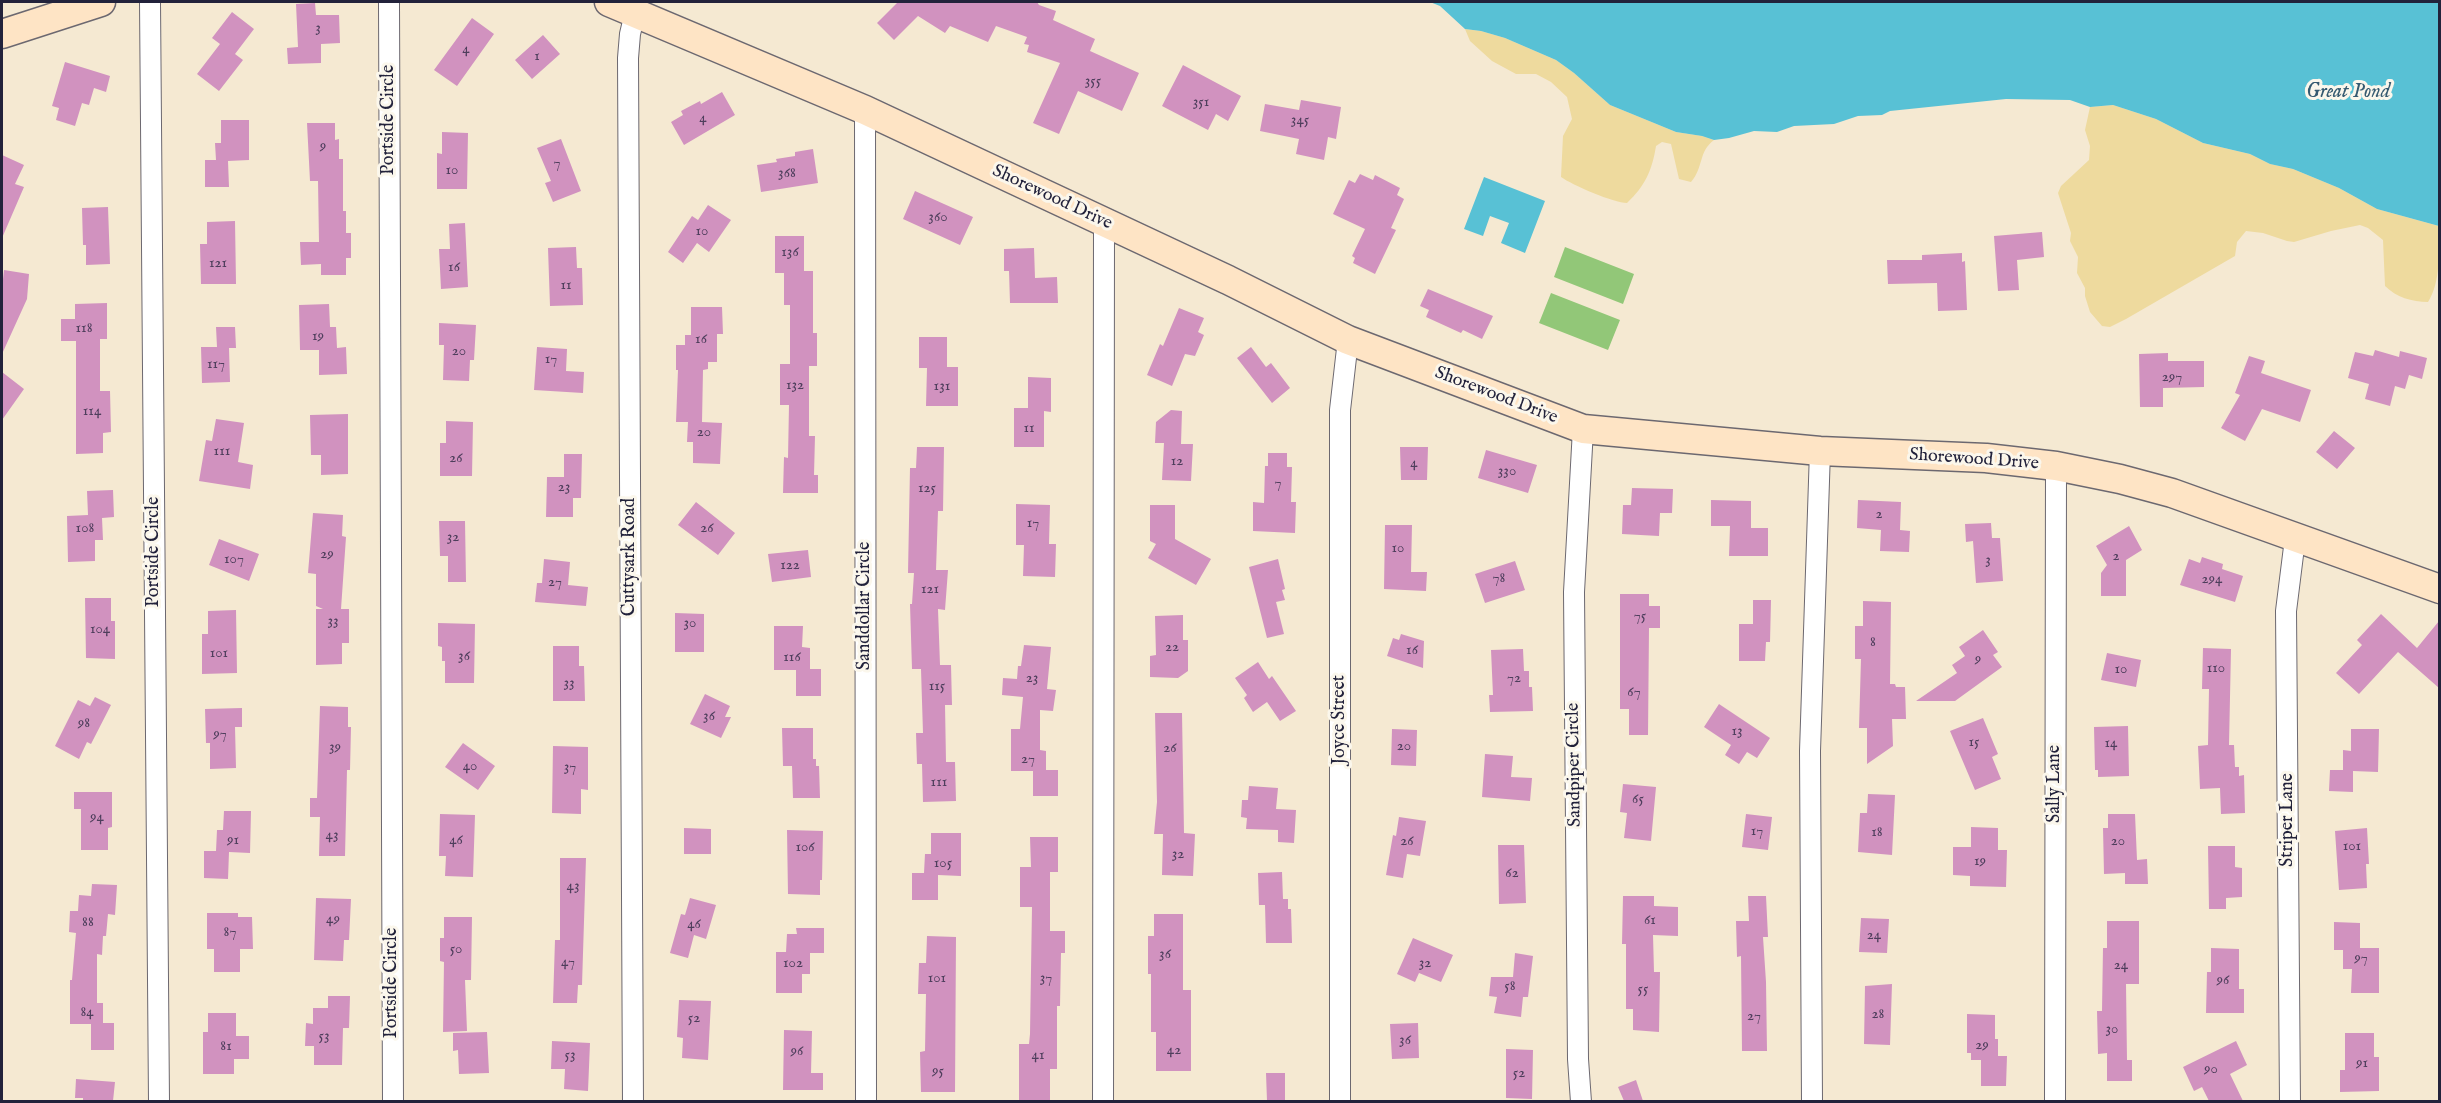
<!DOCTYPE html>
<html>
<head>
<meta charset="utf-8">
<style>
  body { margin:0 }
  #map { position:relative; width:2441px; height:1103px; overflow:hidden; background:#f5e9d2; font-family:"IM FELL English",serif }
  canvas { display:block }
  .frame { position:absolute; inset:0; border:3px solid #22223b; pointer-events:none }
</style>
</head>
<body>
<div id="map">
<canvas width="2441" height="1103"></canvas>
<div class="frame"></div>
</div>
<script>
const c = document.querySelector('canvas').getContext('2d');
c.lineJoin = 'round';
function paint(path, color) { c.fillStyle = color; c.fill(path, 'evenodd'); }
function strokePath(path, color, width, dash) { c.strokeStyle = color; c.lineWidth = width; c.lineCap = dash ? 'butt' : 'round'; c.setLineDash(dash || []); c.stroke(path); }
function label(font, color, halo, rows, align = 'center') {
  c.font = font + ' "IM FELL English",serif'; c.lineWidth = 6; c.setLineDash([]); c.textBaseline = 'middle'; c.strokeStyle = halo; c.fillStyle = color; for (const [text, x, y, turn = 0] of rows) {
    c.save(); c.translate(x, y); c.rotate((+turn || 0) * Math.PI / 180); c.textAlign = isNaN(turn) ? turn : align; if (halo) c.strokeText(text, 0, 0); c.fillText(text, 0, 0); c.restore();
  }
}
paint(new Path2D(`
  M1565 247 1634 274 1623 304 1554 277Z
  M1551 293 1620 320 1608 350 1539 323Z`), '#92c778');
paint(new Path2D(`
  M1465 29 1481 31 1505 38 1556 60 1574 73 1610 105 1676 132 1702 136 1714 140C1698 152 1704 167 1691 182L1679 179 1671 144 1662 142 1656 146C1652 171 1645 186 1627 203 1614 203 1572 185 1561 177L1563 136 1572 119 1567 97 1551 82 1536 74H1516L1492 61 1470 41Z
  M2113 105 2156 119 2203 143 2250 154 2270 164 2293 169 2339 188 2377 209 2439 226C2439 251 2441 282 2428 302 2412 302 2396 297 2385 286L2383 240 2368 228 2360 225 2331 231 2294 242 2287 241 2263 233 2246 231 2237 242 2235 256 2126 319 2110 327 2102 326 2090 312 2085 296V288L2077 273 2078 257 2070 241 2071 233 2058 193 2061 186 2089 160 2090 146 2085 130 2090 107Z`), '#eeda9e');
paint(new Path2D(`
  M1430 2H2439V226L2377 209 2339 188 2293 169 2270 164 2250 154 2203 143 2156 119 2113 105 2090 107 2070 100 2006 99 1890 111 1882 115 1858 116 1834 124 1794 126 1777 132 1754 131 1729 138 1714 140 1702 136 1676 132 1610 105 1574 73 1556 60 1505 38 1481 31 1465 29 1440 6Z
  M1484 177 1545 201 1525 253 1501 243 1509 223 1490 216 1483 236 1464 229Z`), '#58c1d5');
paint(new Path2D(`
  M894 2H1037L1039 5 1056 11 1053 20 1095 39 1090 51 1139 73 1122 111 1078 91 1059 134 1033 123 1060 63 1027 52 1029 45 1024 44 1027 37 996 26 988 42 950 26 945 33 918 16 894 40 877 23 897 3Z
  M315 3 316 15H339L340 43 321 44V63L288 64 287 48 298 47 296 4Z
  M232 12 254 29 235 54 243 60 219 91 197 74 220 44 212 38Z
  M472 18 494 34 457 86 434 70Z
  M543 35 560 54 532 79 515 60Z
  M65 62 110 76 106 92 94 88 89 105 82 103 75 126 56 120 59 108 52 106Z
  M1183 65 1241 96 1228 121 1216 114 1208 130 1162 106Z
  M722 92 735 115 684 145 671 122 683 115 681 111 700 101 701 104Z
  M1301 100 1341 107 1336 139 1328 137 1324 160 1296 154 1299 139 1260 131 1265 104 1299 110Z
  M221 120H249V160L228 161 229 187H205V160H216L215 143H221Z
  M307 123H335V140L339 139V159H343V211H346V233H351V258H346V275H321V264L301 265 300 242H319L318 181H310Z
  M442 132 468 133 467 189H437V153L442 154Z
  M561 139 581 191 553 202 545 183 551 181 537 148Z
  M813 149 818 183 761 192 757 165 777 162 776 159 795 156V152Z
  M2 155 24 165 15 184 24 187 2 238Z
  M1360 174 1373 180 1375 175 1400 188 1397 195 1404 199 1391 228 1396 230 1375 274 1353 263 1355 258 1352 256 1365 229 1333 214 1349 180 1355 183Z
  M915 191 973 217 960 245 903 219Z
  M708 205 731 220 709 252 697 243 683 263 668 252 692 216 698 220Z
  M108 207 110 264 86 265V245H83L82 208Z
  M235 221 236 284H201L200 244H207V222Z
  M465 223 468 287 441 289 439 249H450L449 224Z
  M2042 232 2044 257 2017 260 2019 290 1998 291 1994 236Z
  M775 236H804V271H813V333H817V366H809V436H815L814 475H818V493H783L784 457 788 458 789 405H780V364H790V305H784V273H775Z
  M576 247 577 268H582L583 305 550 306 548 248Z
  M1034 248 1035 278 1057 277 1058 303H1010L1009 271H1004V249Z
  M1962 253V262L1965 261 1967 310 1938 311 1937 283 1888 284 1887 260H1922V255Z
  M4 270 29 274 27 299 2 354V288Z
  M1428 289 1493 316 1482 339 1463 330 1461 333 1426 317 1429 310 1420 306Z
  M107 303V339H100V391H110L111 432 103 433V453L76 454V341H61V319H75V304Z
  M329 304 330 327H336L337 348 346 347 347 374 319 375V350H300L299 305Z
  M691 307H722L723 334H717V362H708V369L703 370 702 422 722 423 720 464 693 463V442H687L688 422H676L678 370H676V345H685V335H691Z
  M1179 308 1204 318 1198 332 1204 335 1195 356 1185 354 1172 386 1147 375 1160 344 1163 346Z
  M439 323 476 325 474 360H470L469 381 443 380 444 345H439Z
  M216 327H235L236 348H229L230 382 202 383 201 347H217Z
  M919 337H947V367H958V406H926L927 368H919Z
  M537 347 567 349 566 371 584 372 583 393 534 390Z
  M1251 347 1266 367 1271 363 1290 388 1272 403 1237 358Z
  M2375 350 2399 357 2400 351 2427 358 2422 379 2409 375 2405 389 2395 386 2390 406 2365 399 2369 384 2348 378 2355 352 2373 356Z
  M2168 353V361H2204V387L2163 388V407H2140L2139 354Z
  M2249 356 2265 361 2261 373 2311 390 2300 422 2262 409 2245 441 2221 428 2240 395 2235 393Z
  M2 372 24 389 2 420Z
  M1028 377 1051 378V412L1044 411V447H1014V408H1028Z
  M1171 410 1182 411 1181 444H1193L1191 481 1162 480 1164 443H1155L1156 422Z
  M348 414V474L321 475V455H311L310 415Z
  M216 419 244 423 238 462 253 465 250 489 199 481 206 440 212 441Z
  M446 421 473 422 472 476H440V443H446Z
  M2334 431 2355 448 2337 469 2316 452Z
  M917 447H944L943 511H938L936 570H948L945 610 938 609 940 665H951L952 705H945L946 762H955L956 801 923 802 922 764H917L916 733H923L921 669H912L910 604H912L914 573H908L910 468H916Z
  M1400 447H1428L1427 480H1401Z
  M1486 450 1537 465 1528 493 1478 478Z
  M1268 453H1287V467H1292L1291 502H1296L1295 533 1253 531V502L1264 503 1265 466H1268Z
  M564 454H582L581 498H573V517H546L547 477H564Z
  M1632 488 1673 489 1672 513H1660L1659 536 1622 534 1623 505H1631Z
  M113 490 114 517 102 518 103 540H95V561L68 562 67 516 88 515 87 491Z
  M1711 500 1751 501V528H1768V556H1729L1730 526H1711Z
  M1858 500 1901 502 1900 530 1910 531 1909 552 1880 551 1881 530 1857 528Z
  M696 502 735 533 718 555 678 525Z
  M1016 504 1050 505 1049 544H1056L1055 577 1023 576 1024 545H1016Z
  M1150 505H1175V539L1211 559 1196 585 1148 558 1156 544 1150 541Z
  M313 513 343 515 342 536 346 537 341 609H349V643H342V664L316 665V609H323L316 606V574L308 573Z
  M439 521H465L466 582H448V556H440Z
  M1991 523 1992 538H2000L2003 581 1976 583 1973 541 1966 542 1965 524Z
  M1385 525H1412L1411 572H1427L1426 591 1384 589Z
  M2129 526 2142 550 2126 560V596H2101V573L2107 565 2096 546Z
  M219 539 259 554 249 581 209 565Z
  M808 550 811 577 772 582 768 554Z
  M2202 557 2223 564 2222 569 2243 576 2235 602 2180 585 2189 559 2200 563Z
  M544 559 570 562 568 585 588 587 586 606 535 602 537 583H542Z
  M1278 559 1285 589 1282 590 1285 600 1276 602 1284 634 1267 638 1249 567Z
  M1515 561 1525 590 1485 603 1475 574Z
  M1620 594H1649V606H1660V628H1649L1648 735H1629V709H1620Z
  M85 598H111V621H115V659L86 658Z
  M1753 600H1771L1770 642H1766L1765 661H1739V624H1753Z
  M1863 601 1891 602 1890 684H1895L1896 687H1905L1906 719H1892L1893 746 1867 764V728H1859L1861 659H1855V626H1863Z
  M236 610 237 673 202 674V634H208V611Z
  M675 613 704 614V652H675Z
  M2381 614 2417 648 2439 621V688L2398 652 2359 694 2336 673 2362 645 2357 640Z
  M1183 615V640H1188V671L1178 678 1150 677V656L1156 655 1155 616Z
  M438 623 475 624 474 683H445V661H442V647L438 646Z
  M774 626H803L802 647 810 648V669H821V696H796V670H774Z
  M1983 630 1998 652 1993 655 2002 667 1955 701H1916L1957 673 1952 665 1965 656 1959 647Z
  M1401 634 1424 641 1423 668 1387 656 1393 638 1399 640Z
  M1024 645 1051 647 1047 689 1056 690 1053 711 1040 710V750L1046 751V770H1058V796H1033V771H1011V729H1020L1023 697 1002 695 1003 678 1017 679 1018 666H1021Z
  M553 646H579V666H584L585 701H553Z
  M2203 648 2231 649 2229 745H2234L2235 767H2239V776L2244 775 2245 813 2221 814 2220 788 2200 789 2198 746 2208 745 2209 689H2202Z
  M1523 649 1524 671H1529V687H1532L1533 711 1490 712 1489 695H1493L1491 650Z
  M2107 653 2141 660 2136 687 2101 680Z
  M1258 662 1269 679 1272 676 1296 711 1280 721 1267 702 1253 712 1244 698 1247 695 1235 678Z
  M705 694 730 706 725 717H731L721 738 690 724Z
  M95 697 111 705 91 744 87 742 79 759 55 746 78 700 90 706Z
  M1719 704 1770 738 1757 758 1747 752 1739 764 1725 755 1731 745 1704 727Z
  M320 706 348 707V727H351L350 770H347L345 856H319L320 817H310V798H317Z
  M242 708V727H235L236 768 210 769V743H206L205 709Z
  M1155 713H1182L1184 833 1195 834 1193 876 1162 875 1163 834H1154L1157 802Z
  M1983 718 1998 754 1992 757 2001 779 1975 790 1950 731Z
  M2128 726 2129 776 2098 777V770H2095L2094 727Z
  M782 728H813V759H816V766H819L820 798H793L792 766H783Z
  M1392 729 1417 730 1416 766 1391 765Z
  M2351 729H2379L2378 772 2353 771V792L2329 791 2330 770H2343V750L2351 751Z
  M463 743 495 766 478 790 445 767Z
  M553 746 588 747V790L581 789V814L552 813Z
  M1485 754 1513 756 1511 777 1532 778 1530 801 1482 797Z
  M1623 784 1656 787 1651 841 1624 838 1627 813 1620 812Z
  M1249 786 1278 788 1276 809 1296 810 1294 843 1278 842V830L1246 829 1247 818 1241 817 1242 800H1248Z
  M74 792H112V827L108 828V850H81V809H74Z
  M1868 794 1895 795 1892 855 1858 852 1860 813H1867Z
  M224 811H251L250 853 229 852 228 879 204 878V851H216L217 830H223Z
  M440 814 475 815 473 877 445 876 446 856H439Z
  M1746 814 1772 817 1768 850 1742 847Z
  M2108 814H2135L2137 860 2147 859 2148 884H2125V873L2104 874 2103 828H2108Z
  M1399 817 1426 821 1420 856 1407 854 1403 878 1386 875 1393 835 1396 836Z
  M1971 827 1998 828V850H2007L2006 887 1970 886V876L1953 875V847H1971Z
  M684 828 711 829V854H684Z
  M2367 828 2369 864H2366L2367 888 2339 890 2335 831Z
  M787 830 823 831 822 880H820V895L788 894Z
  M931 833H961V876L938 875V900H912V873H924L925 854H931Z
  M1030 837H1058V872H1050V931H1065V953H1061L1060 1006H1057V1069H1050V1101H1019V1044H1029L1030 1034 1032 907H1020V867H1031Z
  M1498 845H1524L1526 903 1499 904Z
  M2208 846H2235V867L2242 868V897L2226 898V909H2209Z
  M560 858H586L582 985H578L577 1003H553L555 940H560Z
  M1282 872 1283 899H1288V909H1291L1292 943H1266L1265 905H1259L1258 873Z
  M92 884 117 885 115 915 108 914 106 936H103L102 955 97 954V1003H103V1023H114V1050H91V1024H70V980H72L76 933 69 932 70 911H78L79 895 91 896Z
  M1623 896H1654V906L1678 907V936L1653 935 1654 972H1660L1659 1032 1633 1030V1009H1626V944H1622Z
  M1748 896H1766L1768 937H1763L1766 982 1767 1051H1742L1741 956 1737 957 1736 921H1749Z
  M316 898 351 899 349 940H344L343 961 314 960Z
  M690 898 716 905 706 939 694 935 688 958 670 953 681 914 685 915Z
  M207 913H238V917H252L253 949H240V972H214V949H207Z
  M1154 914H1183V990H1191V1071H1156V1032H1151V974H1148V936H1154Z
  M444 917H472L471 980H465L467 1031 443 1032 444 962 440 961V938H444Z
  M1861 918 1889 919 1887 953 1859 952Z
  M2107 921H2139V984H2126L2127 1060H2132V1081H2107V1053L2098 1054 2097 1011H2102L2103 948H2107Z
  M2334 922 2360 923V948H2379V993H2351L2352 969H2343V950H2334Z
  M796 928H824V953H810V974H802V993H776V952H786L787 934H797Z
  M927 936 956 937 955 1092H921L920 1052 925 1051 926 994H918L919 963H926Z
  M1413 938 1453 955 1441 982 1419 973 1415 982 1397 974Z
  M2211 948 2239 949V989H2244V1013H2206L2207 972H2211Z
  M1515 953 1533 956 1528 997H1523L1521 1017 1494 1013 1497 997 1489 996 1491 977H1513Z
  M1892 984 1890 1045 1864 1044 1865 986Z
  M328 996H350L349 1028H343L342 1065H314V1046H305L306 1023 313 1024V1008H328Z
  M679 1000 711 1001 708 1060 682 1058 683 1038 677 1037Z
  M208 1013H236V1036H249V1059H234V1074H203V1032H208Z
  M1967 1014 1995 1015V1039H1998V1056H2007L2006 1086H1981V1060H1971V1053H1967Z
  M1418 1023 1419 1058 1392 1059 1390 1024Z
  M784 1030 812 1031 811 1073H823V1090H783Z
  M487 1032 489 1073 459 1074 458 1050 453 1051V1033Z
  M2345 1033H2374V1057H2379V1091L2340 1092V1070H2345Z
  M552 1041 590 1043 588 1091 564 1089 565 1069H551Z
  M2236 1041 2247 1065 2230 1074 2243 1101H2209L2202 1087 2194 1091 2183 1067Z
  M1506 1049 1533 1050 1532 1099 1506 1098Z
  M1266 1073H1285V1101H1267Z
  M76 1079 115 1082 113 1101H83V1098H75Z
  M1636 1080 1643 1101H1624L1618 1087Z`), '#d192bf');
const street = new Path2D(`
  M150 2 159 1102
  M389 2 393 1102
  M865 110 866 1102
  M633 1102 628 58 630 34 635 13
  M1103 1102 1104 223
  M1340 1102V410L1348 340
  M1581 1102 1578 1059 1574 592 1583 429
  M1812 1102 1810 751 1820 451
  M2055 1102 2056 466
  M2290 1102 2286 611 2295 539`);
const secondary = new Path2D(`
  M609 2 865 110 1228 280 1348 340 1583 429 1820 451 1986 458 2056 466 2120 479 2172 493 2440 589
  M2 34 101 2`);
strokePath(street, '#6c6870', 22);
strokePath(secondary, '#6c6870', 31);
strokePath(street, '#fff', 20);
strokePath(secondary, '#fee4c5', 28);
label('15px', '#4e3e5c', null, [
  ["3",318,29],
  ["4",466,50],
  ["1",537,57],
  ["355",1093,82],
  ["351",1201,103],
  ["4",703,119],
  ["345",1300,121],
  ["9",323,147],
  ["7",557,164],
  ["10",452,171],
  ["368",787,174],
  ["360",938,218],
  ["10",702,232],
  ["136",790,253],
  ["121",218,264],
  ["16",454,268],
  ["11",566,286],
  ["118",84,329],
  ["19",318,337],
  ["16",701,340],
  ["20",459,352],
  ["17",551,360],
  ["117",216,365],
  ["297",2172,378],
  ["132",795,386],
  ["131",942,387],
  ["114",92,412],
  ["11",1029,429],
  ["20",704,433],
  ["111",222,452],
  ["26",456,459],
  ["12",1177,462],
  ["4",1414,464],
  ["330",1507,472],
  ["7",1278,484],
  ["23",564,488],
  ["125",927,489],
  ["2",1879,515],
  ["17",1033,524],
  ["108",85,529],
  ["26",707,529],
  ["32",453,538],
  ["10",1398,549],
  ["29",327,555],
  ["2",2116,557],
  ["107",234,560],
  ["3",1988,561],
  ["122",790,566],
  ["78",1499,579],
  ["294",2212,580],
  ["27",555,583],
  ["121",930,590],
  ["75",1640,617],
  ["33",333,622],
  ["30",690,624],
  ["104",100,630],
  ["8",1873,643],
  ["22",1172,648],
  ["16",1412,651],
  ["101",219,654],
  ["36",464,657],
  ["116",792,658],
  ["9",1978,660],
  ["110",2216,669],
  ["10",2121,670],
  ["23",1032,679],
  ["72",1514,679],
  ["33",569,684],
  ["115",937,687],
  ["67",1634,693],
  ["36",709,717],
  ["98",84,724],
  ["13",1737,732],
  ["97",220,735],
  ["15",1974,743],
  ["14",2111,744],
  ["20",1404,747],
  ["39",335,748],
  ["26",1170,749],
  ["27",1028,760],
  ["40",470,767],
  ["37",570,768],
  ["111",939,783],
  ["65",1638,800],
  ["94",97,818],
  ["17",1757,832],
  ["18",1877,833],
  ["43",332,836],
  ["91",233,841],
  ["46",456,841],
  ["26",1407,842],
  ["20",2118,842],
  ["101",2352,847],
  ["106",805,848],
  ["32",1178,855],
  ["19",1980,862],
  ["105",943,864],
  ["62",1512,874],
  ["43",573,887],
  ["49",333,920],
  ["61",1650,921],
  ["88",88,923],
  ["46",694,925],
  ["87",230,933],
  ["24",1874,936],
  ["50",456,950],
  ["36",1165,955],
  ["97",2361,959],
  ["47",568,963],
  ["102",793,964],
  ["32",1425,964],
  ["24",2121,966],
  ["101",937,979],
  ["37",1046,979],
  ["96",2223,981],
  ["58",1510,987],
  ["55",1643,990],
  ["84",87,1013],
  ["28",1878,1015],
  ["27",1754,1017],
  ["52",694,1019],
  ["30",2112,1030],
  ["53",324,1037],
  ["36",1405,1041],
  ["29",1982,1046],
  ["81",226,1047],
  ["42",1174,1051],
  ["96",797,1052],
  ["53",570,1056],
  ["41",1038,1056],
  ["91",2362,1064],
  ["90",2211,1070],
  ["95",938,1072],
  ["52",1519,1074]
]);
label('18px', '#22223b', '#fbf7ec', [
  ["Portside Circle",389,120,-90],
  ["Shorewood Drive",1052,198,25],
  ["Shorewood Drive",1496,396,21],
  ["Shorewood Drive",1974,460,4],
  ["Portside Circle",154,552,-90],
  ["Cuttysark Road",630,557,-90],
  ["Sanddollar Circle",865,606,-90],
  ["Joyce Street",1340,720,-90],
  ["Sandpiper Circle",1575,765,-91],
  ["Sally Lane",2055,784,-90],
  ["Striper Lane",2288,820,-90],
  ["Portside Circle",392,983,-90]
]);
label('italic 20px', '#355a71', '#fbf7ec', [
  ["Great Pond",2348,93]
]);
</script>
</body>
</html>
